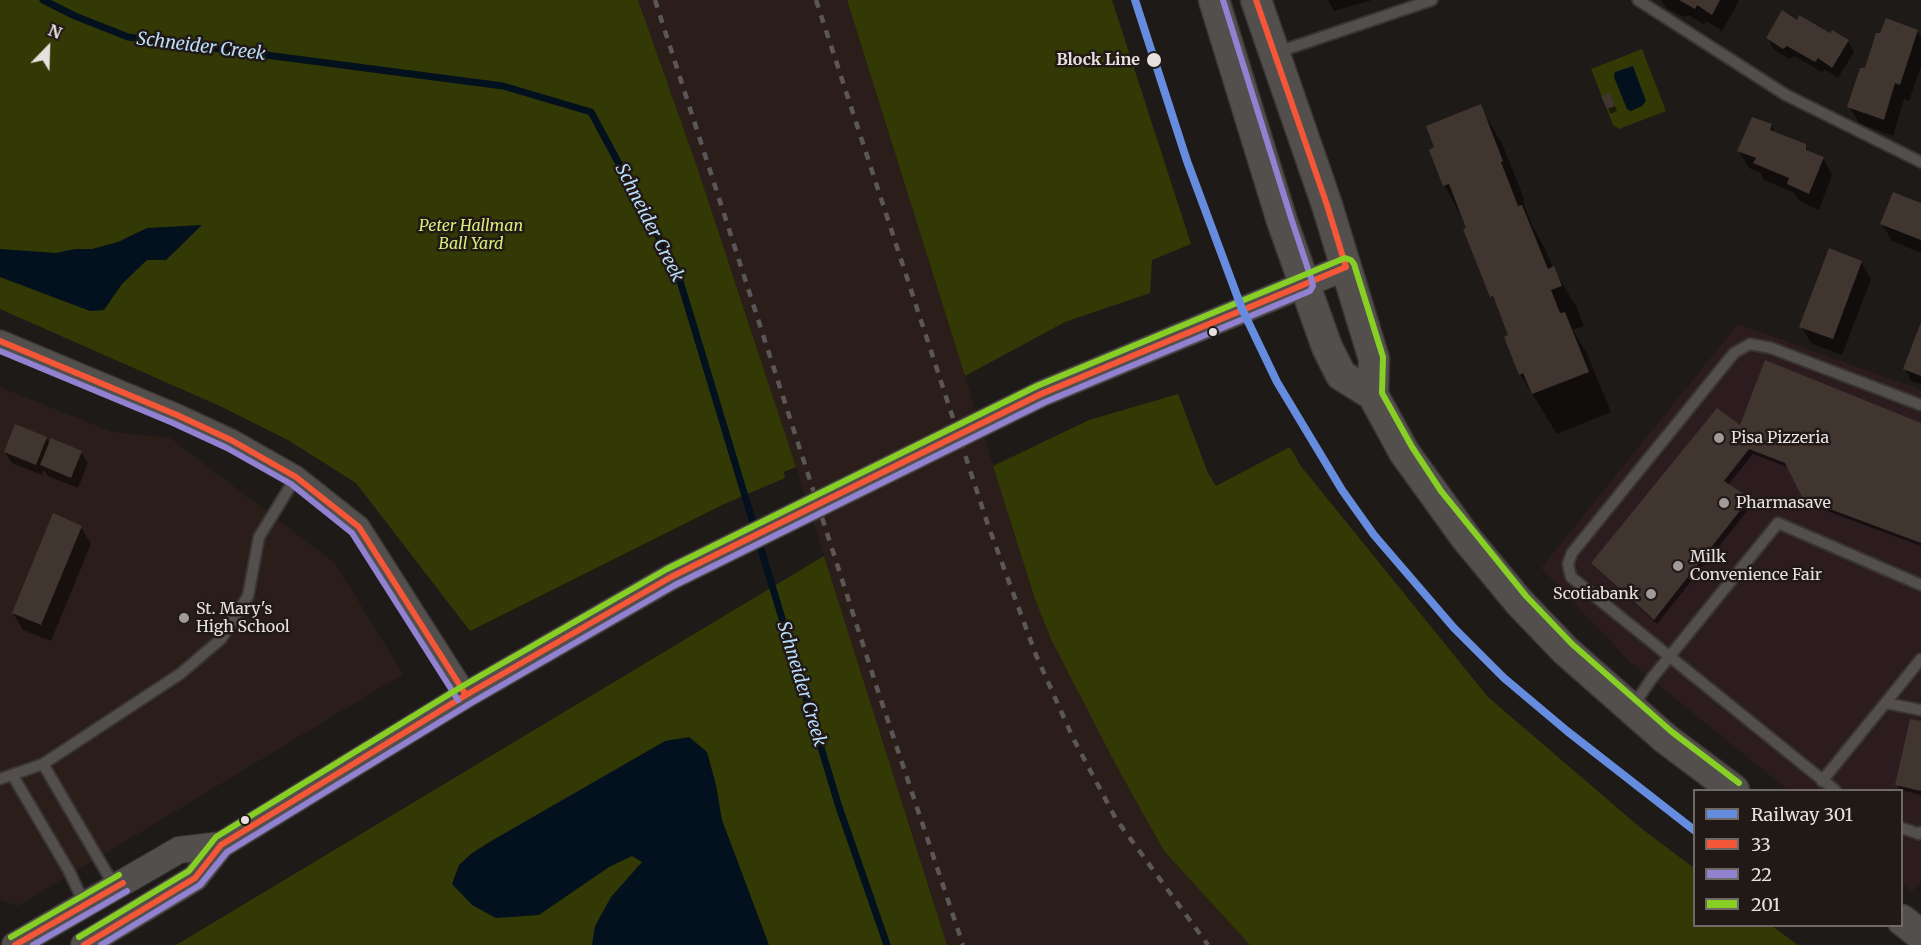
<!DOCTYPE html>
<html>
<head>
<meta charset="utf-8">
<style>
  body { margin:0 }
  #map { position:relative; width:1921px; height:945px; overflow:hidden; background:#1e1a18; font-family:Merriweather,serif }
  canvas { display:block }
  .legend { position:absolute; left:1693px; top:789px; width:210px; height:138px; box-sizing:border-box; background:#201916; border:2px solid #6f6966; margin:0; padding:8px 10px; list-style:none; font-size:18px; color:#e6e1df }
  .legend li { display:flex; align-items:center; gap:12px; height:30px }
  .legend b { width:30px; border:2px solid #6f6966 }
  .north { position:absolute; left:18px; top:18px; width:60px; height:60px; -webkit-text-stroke:4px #201916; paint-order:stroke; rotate:23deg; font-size:16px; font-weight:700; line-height:24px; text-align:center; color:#e6e1df }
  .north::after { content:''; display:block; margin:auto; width:21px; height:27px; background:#e6e1df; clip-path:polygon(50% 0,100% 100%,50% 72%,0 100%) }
</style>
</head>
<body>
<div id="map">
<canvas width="1921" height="945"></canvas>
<ul class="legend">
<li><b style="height:8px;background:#658cde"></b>Railway 301</li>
<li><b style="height:8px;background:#f45637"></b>33</li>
<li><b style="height:8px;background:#9081d1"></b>22</li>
<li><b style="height:8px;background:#87cf25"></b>201</li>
</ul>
<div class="north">N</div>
</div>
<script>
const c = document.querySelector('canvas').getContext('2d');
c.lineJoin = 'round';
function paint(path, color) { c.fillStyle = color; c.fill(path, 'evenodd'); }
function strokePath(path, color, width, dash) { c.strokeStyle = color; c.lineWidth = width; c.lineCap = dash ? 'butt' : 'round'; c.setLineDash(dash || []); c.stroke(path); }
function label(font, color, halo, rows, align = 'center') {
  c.font = font + ' Merriweather,serif'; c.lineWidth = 5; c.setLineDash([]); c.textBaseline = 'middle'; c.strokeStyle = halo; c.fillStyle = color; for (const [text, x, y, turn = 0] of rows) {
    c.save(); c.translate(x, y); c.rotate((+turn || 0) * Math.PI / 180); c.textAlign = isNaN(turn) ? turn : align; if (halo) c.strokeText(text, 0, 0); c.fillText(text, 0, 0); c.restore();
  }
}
paint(new Path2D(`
  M1738 324 1921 390V880L1912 892 1902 883V790H1788L1630 662 1541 568Z`), '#2c1c20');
paint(new Path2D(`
  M638 0H847L1035 599 1164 851 1250 945H947L796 467 696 164Z
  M0 387 112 432 170 438 335 563 403 674 18 906 0 900Z`), '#2b1e1a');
paint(new Path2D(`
  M0 0H638L696 164 796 467 784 472 785 478 724 504 470 631 356 483 288 440 222 407 0 309Z
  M847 0H1112L1191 244 1152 260 1150 293 1065 322 965 376Z
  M1642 49 1666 111 1619 129 1613 125 1591 69Z
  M1178 394 1208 473 1216 486 1290 447 1300 465 1488 697 1642 829 1694 868V926H1772L1798 945H1250L1164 851 1115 763 1051 639 1035 599 993 466 1089 420Z
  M824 556 947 945H176Z`), '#333904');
paint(new Path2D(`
  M1633 66 1646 101 1642 106 1631 111 1627 109 1614 77 1615 72Z
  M202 225 166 260H147L122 284 104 310 90 311 0 277V249L56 253 75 249H92L118 242 147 228Z
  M689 737 707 752 716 785 722 820 769 945H592L595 926 611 897 642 862 632 856 609 867 539 915 496 918 472 905 452 884 459 865 472 853 493 840 665 741Z`), '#03101e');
paint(new Path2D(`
  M1328 0H1372L1334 11Z
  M1661 0H1738L1739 1 1722 31 1706 21 1705 25 1688 15 1684 17 1667 8Z
  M1798 22 1848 41 1854 52 1838 78 1825 69 1822 72 1794 56 1790 59 1774 50 1768 38Z
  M1917 31 1921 37V66L1909 101 1904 99 1893 136 1859 123 1849 106 1866 70Z
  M1610 95 1617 111 1611 114 1608 109Z
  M1480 106 1503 146 1525 201 1523 202 1532 225 1544 247 1553 268 1577 308 1584 326 1573 330 1587 354 1611 412 1557 434 1520 374 1510 336 1502 314 1492 297 1465 230 1468 229 1445 186 1431 150Z
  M1771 125 1775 134 1805 145 1809 153 1823 158 1832 175 1819 210 1799 201 1793 192 1764 180 1760 172 1749 168 1739 151Z
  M1921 205V253L1892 241 1882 224Z
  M1861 262 1871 279 1842 355 1811 343 1801 326Z
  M1921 325V384L1911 381 1905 369Z
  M1921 425V546L1808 504 1789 468 1753 454 1728 485 1749 500 1752 505 1657 624 1596 568 1593 563 1741 428Z
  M46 438 50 444 81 452 88 463 78 488 48 476 44 470 42 475 12 463 5 452Z
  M81 527 91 544 51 641 23 630 13 613Z
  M1921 723V795L1900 790 1897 785Z`), '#0007');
strokePath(new Path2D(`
  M43 0 75 16 128 37 503 86 591 112 677 271 839 807 887 945`), '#03101e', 7);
paint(new Path2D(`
  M1679 0H1720L1712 15 1697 5 1695 9Z
  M1782 10 1797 20 1799 15 1830 33 1832 30 1849 40 1832 68 1818 58 1815 62 1787 46 1783 49 1766 38Z
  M1886 18 1918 30 1900 85 1895 83 1884 120 1847 107 1860 68H1865L1876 33H1880Z
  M1610 93 1615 106 1607 109 1601 96Z
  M1481 104 1503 161 1501 162 1518 206 1522 205 1548 269 1554 266 1562 286 1551 290 1560 313 1565 312 1589 372 1532 394 1523 373 1519 375 1504 337 1508 335 1493 296 1490 297 1463 229 1466 228 1449 184 1443 186 1429 150 1434 147 1426 126Z
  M1752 117 1772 124 1770 130 1806 144V150L1824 157 1809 194 1787 184 1789 178 1753 163 1756 158 1737 151Z
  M1893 192 1921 203V240L1880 224Z
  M1829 248 1862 261 1833 339 1799 327Z
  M1921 322V376L1903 369Z
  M1765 360 1921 423V543L1803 499 1785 463 1749 449 1724 481 1750 498 1654 620 1591 563 1717 408 1740 425Z
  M15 424 47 437 36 465 4 452Z
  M51 438 82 451 71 478 40 465Z
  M53 513 82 526 41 625 12 613Z
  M1910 719 1921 721V791L1895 785Z`), '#413530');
const service = new Path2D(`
  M1638 0 1786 95 1921 162
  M1275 53 1432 0
  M1885 703 1921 710
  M1633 706 1652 678 1778 523 1921 585
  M43 764 115 887
  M13 776 69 871 85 905
  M0 779 43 764 180 674 221 639 248 596 259 537 296 477
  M1822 781 1921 659
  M1835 790 1571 577 1568 564 1572 553 1734 353 1750 344 1771 348 1921 405
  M1902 828 1919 834 1921 832`);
const minor = new Path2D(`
  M0 341 177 415 231 440 296 477 359 527 466 695`);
const tertiary = new Path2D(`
  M1041 394 1346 267
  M15 945 179 850 221 845
  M84 945 195 878 221 845 466 695 671 577`);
const secondary = new Path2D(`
  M1214 0 1282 221 1327 347 1341 375 1373 395
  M1256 0 1327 205 1374 359 1373 395 1404 452 1466 538 1519 602 1566 651 1666 739 1734 790
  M1902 920 1921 935`);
strokePath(service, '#383534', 14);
strokePath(minor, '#383534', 24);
strokePath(tertiary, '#383534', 28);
strokePath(secondary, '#383534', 33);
strokePath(service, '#524f4d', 10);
strokePath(minor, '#524f4d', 21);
strokePath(tertiary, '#524f4d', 26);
strokePath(secondary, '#524f4d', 30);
strokePath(new Path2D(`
  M655 0 877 688 963 945
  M816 0 988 525 1036 655 1073 738 1116 819 1208 945`), '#5a5756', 4.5, [8, 8]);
const tertiaryBridge = new Path2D(`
  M671 577 1041 394`);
strokePath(tertiaryBridge, '#383534', 28, []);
strokePath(tertiaryBridge, '#524f4d', 26);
strokePath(new Path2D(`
  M0 341 177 415 231 440 296 477 359 527 466 695
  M15 945 123 883
  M84 945 195 878 221 845 466 695 671 577 1041 394 1346 267 1327 205 1256 0`), '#f45637', 6);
strokePath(new Path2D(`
  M0 351 173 423 227 448 291 484 352 533 458 700
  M33 945 127 891
  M101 945 200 885 227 852 471 703 675 585 1045 402 1310 291 1313 286 1312 281 1291 218 1223 0`), '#9081d1', 6);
strokePath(new Path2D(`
  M11 937 119 875
  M79 937 189 871 216 837 461 687 667 569 1037 386 1345 258 1351 260 1354 264 1383 357 1382 393 1412 447 1441 491 1526 596 1572 644 1672 732 1739 783`), '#87cf25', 6);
strokePath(new Path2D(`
  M1135 0 1187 161 1242 309 1277 382 1342 490 1374 535 1454 628 1504 678 1567 731 1694 830`), '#658cde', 8);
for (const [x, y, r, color] of [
  [1154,60,8,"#e6e1df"],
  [1213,332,5,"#e6e1df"],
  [1719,438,6,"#a09b99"],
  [1724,503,6,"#a09b99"],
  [1678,566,6,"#a09b99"],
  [1651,594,6,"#a09b99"],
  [184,618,6,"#a09b99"],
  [245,820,5,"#e6e1df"]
]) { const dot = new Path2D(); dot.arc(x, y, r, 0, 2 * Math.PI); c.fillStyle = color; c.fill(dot); strokePath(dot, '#201916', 2); }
label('bold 16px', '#e6e1df', '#201916', [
  ["Block Line",1140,60]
], 'right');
label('italic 16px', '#d9ec7a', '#201916', [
  ["Peter Hallman",471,226],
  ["Ball Yard",471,244]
]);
label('16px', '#e6e1df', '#201916', [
  ["Pisa Pizzeria",1731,438],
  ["Pharmasave",1736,503],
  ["Milk",1690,557],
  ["Convenience Fair",1690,575],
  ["Scotiabank",1639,594,"right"],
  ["St. Mary's",196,609],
  ["High School",196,627]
], 'left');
label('italic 18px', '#badefc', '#201916', [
  ["Schneider Creek",201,47,7],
  ["Schneider Creek",649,223,63],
  ["Schneider Creek",801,684,73]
]);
</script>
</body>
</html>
